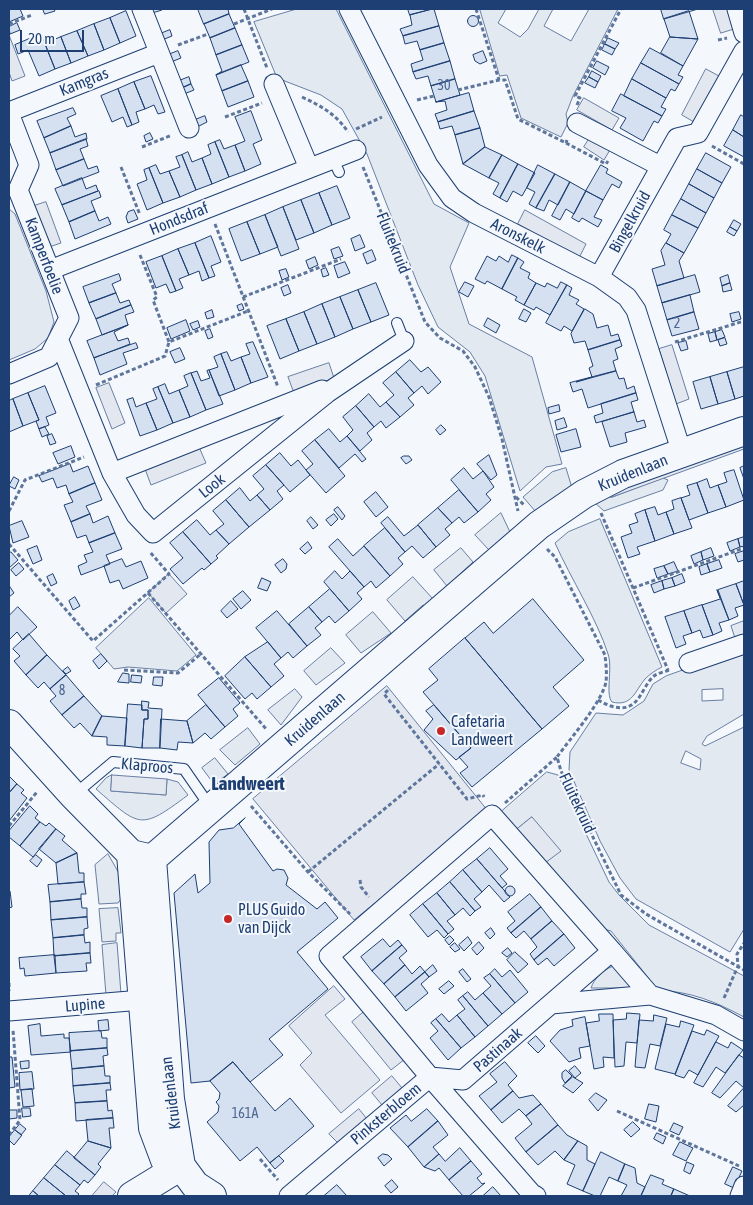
<!DOCTYPE html>
<html>
<head>
<meta charset="utf-8">
<style>
  body { margin:0 }
  #map { position:relative; width:753px; height:1205px; overflow:hidden; background:#f4f7fb; font-family:"Asap Condensed",sans-serif }
  canvas { display:block }
  .frame { position:absolute; inset:0; border:10px solid #1d3f73; pointer-events:none }
  .scale { position:absolute; left:20px; top:30px; width:64px; height:22px; box-sizing:border-box; border:2px solid #1d3f73; border-top:0; padding-left:6px; font-size:15px; line-height:18px; white-space:nowrap; color:#1d3f73; -webkit-text-stroke:4px #f4f7fb; paint-order:stroke }
</style>
</head>
<body>
<div id="map">
<canvas width="753" height="1205"></canvas>
<div class="frame"></div>
<div class="scale">20 m</div>
</div>
<script>
const c = document.querySelector('canvas').getContext('2d');
c.lineJoin = 'round';
function paint(path, color) { c.fillStyle = color; c.fill(path, 'evenodd'); }
function strokePath(path, color, width, dash) { c.strokeStyle = color; c.lineWidth = width; c.lineCap = dash ? 'butt' : 'round'; c.setLineDash(dash || []); c.stroke(path); }
function label(font, color, halo, rows, align = 'center') {
  c.font = font + ' "Asap Condensed",sans-serif'; c.lineWidth = 4; c.setLineDash([]); c.textBaseline = 'middle'; c.strokeStyle = halo; c.fillStyle = color; for (const [text, x, y, turn = 0] of rows) {
    c.save(); c.translate(x, y); c.rotate((+turn || 0) * Math.PI / 180); c.textAlign = isNaN(turn) ? turn : align; if (halo) c.strokeText(text, 0, 0); c.fillText(text, 0, 0); c.restore();
  }
}
const green = new Path2D(`
  M297 9H336L434 204 469 223 450 267 469 324 532 357 562 464 546 467 520 491 485 376 470 352 438 327 418 285 367 154 342 109 321 95 277 78 254 22Z
  M480 9H506L498 23 520 37 528 29 539 9H553L544 26 571 41 589 9H618L573 96 566 114 568 123 561 137 521 118 507 75 500 76Z
  M9 209 15 214 46 291 54 322 48 338 35 349 9 360Z
  M566 468 572 488 536 512 523 497 552 472Z
  M663 478 668 480 663 490 604 511 594 502 604 496 612 497Z
  M501 513 510 532 489 550 475 535Z
  M600 519 662 667C656 670 650 674 645 679 635 691 632 707 612 702 605 694 613 668 608 654 597 619 571 579 555 543L568 532Z
  M461 548 473 562 447 586 434 570Z
  M413 577 433 599 426 606 423 605 405 621 387 600Z
  M149 598 196 655 177 671 128 667 114 669 96 648Z
  M373 612 391 633 361 653 346 635Z
  M331 648 345 663 316 685 304 671Z
  M740 650 744 654V714L707 736 702 744 705 746 744 727V929L730 952 636 899 620 878 600 841 569 770 570 752 596 713 623 715 644 701 653 684 666 676ZM723 689V700L702 701V690ZM686 751 701 759 700 770 681 763Z
  M295 689 302 697 281 725 268 710Z
  M248 728 260 744 235 765 220 750Z
  M215 758 228 774 214 784 202 768Z
  M547 772 558 775 609 882 619 895 649 925 744 976V1017C714 1001 692 992 658 990L611 931 600 928 545 863 532 817 516 830 501 812Z
  M112 775 111 791 166 795 167 779 178 782 188 795C140 831 140 827 96 789L106 778Z
  M108 854 120 875 123 896 118 903 99 904 95 865Z
  M118 908 121 933H116V941L102 942 99 909Z
  M117 943 121 994 106 995 102 945Z
  M617 965 631 982 629 988H591C594 978 606 967 617 965Z`);
paint(green, '#e3e9f0');
strokePath(green, '#687fa3', 1);
const parking = new Path2D(`
  M713 9H728L734 29 721 33Z
  M9 35 25 76 12 81 9 72Z
  M706 69 719 76 694 122 682 115Z
  M584 98 619 118 612 130 577 110Z
  M591 136 611 148 604 160 584 147Z
  M46 202 61 243 49 247 34 206Z
  M525 210 586 244 579 258 518 224Z
  M672 345 689 399 676 404 659 349Z
  M329 363 334 378 294 393 288 377Z
  M109 383 125 423 112 429 96 388Z
  M744 442V449L612 497 604 496 616 488Z
  M199 447 206 463 151 485 145 469Z
  M169 574 187 594 166 613 148 593Z
  M744 621V638L736 641 731 626Z
  M387 686 488 811 354 920 253 799Z
  M112 775 167 779 166 795 111 791Z
  M532 817 561 851 545 863 516 830Z
  M334 986 345 999 325 1015 380 1080 341 1113 300 1065 312 1053 289 1026Z
  M365 1011 405 1059 391 1070 352 1022Z
  M392 1076 402 1088 382 1105 372 1093Z
  M359 1109 367 1119 338 1143 329 1134Z
  M104 1182 116 1192 112 1196H92Z`);
paint(parking, '#e3e8f0');
strokePath(parking, '#687fa3', 1);
const building = new Path2D(`
  M9 9H20L23 16 9 22Z
  M43 9H54L55 11 45 14Z
  M150 9H162V10L152 13Z
  M198 9H228L229 14 204 24Z
  M408 9H432L410 15Z
  M434 9 439 26 403 36 400 29 412 25 410 15Z
  M661 9H698L664 19Z
  M126 11 136 36 120 43 110 18Z
  M689 11 698 39 670 37 664 19Z
  M229 14 235 28 210 38 204 24Z
  M467.5 21a5.5 5.5 0 1 1 11 0a5.5 5.5 0 1 1-11 0Z
  M110 18 120 43 104 50 94 24Z
  M17 23 20 30 10 34 9 27Z
  M94 24 104 50 88 56 77 31Z
  M439 26 444 43 420 50 417 41 405 44 403 36Z
  M235 28 242 45 216 55 210 38Z
  M170 30 172 36 162 40 160 34Z
  M77 31 88 56 71 63 61 37Z
  M41 34 55 69 39 76 28 50 18 54 15 45Z
  M61 37 71 63 55 69 45 44Z
  M670 37 698 39 683 66 661 53Z
  M608 38 619 43 615 49 605 44Z
  M444 43 450 61 413 72 411 64 423 60 420 50Z
  M605 44 615 49 612 55 602 50Z
  M242 45 249 62 216 75 222 71 216 55Z
  M650 48 683 66 678 75 683 77 679 84 641 63Z
  M178 51 181 58 171 62 168 55Z
  M483 51 487 61 480 64 475 61 473 55Z
  M450 61 455 79 431 86 428 76 416 79 413 72Z
  M597 61 609 67 605 75 593 68Z
  M641 63 679 84 675 91 671 89 666 98 632 79Z
  M241 65 248 81 222 91 216 75Z
  M592 71 601 76 598 82 589 77Z
  M151 76 165 112 158 114 154 105 145 109 134 82Z
  M189 77 191 84 182 88 179 81Z
  M589 77 598 82 595 88 585 83Z
  M455 79 460 95 436 102 431 86Z
  M632 79 666 98 661 107 666 109 662 116 624 96Z
  M248 81 254 97 228 107 222 91Z
  M134 82 145 109 136 112 139 122 132 125 118 89Z
  M191 84 194 90 184 94 182 88Z
  M118 89 132 125 127 127 123 117 112 122 101 96Z
  M469 93 474 111 438 122 435 114 447 110 445 101 436 102Z
  M621 94 662 116 658 123 654 121 643 141 620 128 626 118 612 111Z
  M73 108 76 114 67 118 71 126 44 138 37 121Z
  M251 111 262 140 253 144 261 164 245 171 235 145 245 141 235 117Z
  M474 111 480 128 455 135 452 126 440 129 438 122Z
  M741 115 744 117V137L733 130Z
  M205 116 207 122 197 127 195 120Z
  M71 126 75 137 86 133 87 139 50 153 44 138Z
  M480 128 485 147 463 164 455 135Z
  M733 130 744 137V157L724 146Z
  M150 133 153 139 146 142 144 136Z
  M86 139 88 146 80 149 84 159 56 170 50 153Z
  M220 140 224 149 235 145 245 171 229 177 215 142Z
  M215 142 229 177 212 184 202 158 211 154 208 145Z
  M485 147 502 155 489 178 463 164Z
  M188 152 192 162 202 158 212 184 196 190 182 155Z
  M706 153 731 167 722 183 697 169Z
  M182 155 196 190 180 197 169 171 180 167 176 157Z
  M502 155 518 164 500 198 493 194 499 183 489 178Z
  M84 159 88 169 97 166 99 172 63 186 56 170Z
  M518 164 535 173 522 196 513 191 507 202 500 198Z
  M156 165 160 174 169 171 180 197 163 203 149 168Z
  M538 165 555 174 536 208 529 204 535 192 527 188Z
  M601 165 608 169 606 173 622 182 619 188 612 184 603 200 586 191Z
  M149 168 163 203 147 210 137 184 147 180 144 170Z
  M697 169 722 183 714 198 689 184Z
  M555 174 570 182 558 205 549 200 544 211 536 208Z
  M82 178 86 189 96 185 98 191 62 205 55 189Z
  M570 182 586 191 574 214 566 209 560 220 552 216Z
  M689 184 714 198 706 213 681 199Z
  M337 186 350 218 332 225 319 193Z
  M99 191 101 197 91 201 95 211 69 222 62 205Z
  M586 191 603 200 594 217 602 220 598 227 582 218 579 222 572 218Z
  M319 193 332 225 314 233 301 200Z
  M681 199 706 213 698 228 672 215Z
  M301 200 314 233 296 240 283 207Z
  M283 207 299 249 281 256 265 215Z
  M134 210 138 219 128 223 126 217 128 212Z
  M95 211 99 221 108 217 111 224 75 239 69 222Z
  M265 215 278 247 260 254 247 222Z
  M672 215 698 228 684 253 666 243 671 234 664 230Z
  M734 220 741 224 737 231 730 227Z
  M247 222 260 254 241 261 229 229Z
  M730 227 737 231 734 236 727 232Z
  M360 235 365 247 355 251 351 239Z
  M211 236 221 262 211 266 215 276 209 278 195 243Z
  M195 243 209 278 202 281 199 271 189 275 178 249Z
  M666 243 684 253 679 261 684 278 657 286 652 269 665 265 661 251Z
  M339 247 343 256 334 259 331 250Z
  M178 249 189 275 179 279 183 288 176 291 162 256Z
  M372 250 376 260 367 264 363 254Z
  M512 255 518 258 502 289 487 281 485 284 475 279 487 256 496 261 499 256 508 262Z
  M162 256 176 291 170 293 166 284 156 288 146 262Z
  M315 257 318 265 309 269 306 261Z
  M518 258 524 262 520 268 530 273 528 278 536 283 524 305 515 300 517 297 502 289Z
  M345 262 350 273 338 278 334 266Z
  M326 268 329 275 323 277 321 270Z
  M286 269 289 277 282 280 279 271Z
  M119 274 121 280 112 284 116 293 89 303 83 287Z
  M695 275 700 292 662 303 657 286Z
  M728 275 730 283 722 286 720 278Z
  M465 282 474 286 468 297 459 292Z
  M561 282 567 285 550 315 536 307 534 310 524 305 536 283 545 287 547 283 557 288Z
  M376 283 389 315 371 322 358 290Z
  M730 283 732 290 723 292 722 286Z
  M288 285 291 293 284 296 281 288Z
  M567 285 572 288 569 295 579 300 576 304 584 309 572 331 564 326 561 331 546 323Z
  M358 290 371 322 353 329 340 297Z
  M116 293 120 303 129 300 131 305 96 319 89 303Z
  M690 295 694 312 667 320 662 303Z
  M340 297 353 329 335 337 322 304Z
  M242 304 244 309 239 311 237 306Z
  M322 304 335 337 317 344 304 312Z
  M131 305 134 312 125 315 128 325 102 335 96 319Z
  M524 309 531 313 526 322 519 319Z
  M585 309 593 314 597 328 608 325 611 336 618 334 620 340 588 350 585 341 574 343 571 334Z
  M212 310 214 317 207 319 205 313Z
  M304 312 317 344 299 351 286 319Z
  M694 312 699 329 672 336 667 320Z
  M739 312 741 319 732 322 730 314Z
  M488 318 500 325 496 333 484 326Z
  M286 319 299 351 280 359 267 326Z
  M186 320 190 331 171 339 167 328Z
  M198 321 200 327 193 330 190 324Z
  M128 325 114 332 118 341 128 338 130 344 94 358 87 341Z
  M210 329 213 337 208 339 205 331Z
  M722 330 725 337 717 340 715 332Z
  M715 332 717 340 710 342 708 334Z
  M725 338 727 344 720 346 718 340Z
  M620 340 622 346 615 349 618 359 613 361 616 371 576 382 592 377 589 368 593 366 588 350Z
  M686 341 688 349 681 351 678 343Z
  M253 342 268 377 251 383 241 357 250 354 246 344Z
  M136 343 138 348 123 353 127 364 100 375 94 358Z
  M180 348 185 359 175 363 170 352Z
  M227 352 231 361 241 357 251 383 235 390 221 354Z
  M221 354 235 390 219 396 209 370 218 367 214 357Z
  M410 360 421 372 428 367 441 382 428 394 422 386 414 393 396 372Z
  M744 367V396L735 399 727 372Z
  M209 370 223 404 206 410 191 373 197 371 201 381 210 378 207 371Z
  M616 371 619 379 624 378 627 389 634 386 636 393 588 408 582 389 573 392 570 383Z
  M396 372 414 393 408 398 414 405 400 417 386 402 394 395 383 383Z
  M727 372 735 399 718 404 710 377Z
  M191 373 206 410 190 417 179 390 188 386 184 376Z
  M710 377 718 404 701 409 693 382Z
  M165 384 169 394 179 390 190 417 173 423 158 387Z
  M45 386 56 413 46 417 49 425 39 429 36 421 39 420 28 393Z
  M158 387 173 423 157 430 146 403 157 399 153 389Z
  M28 393 39 420 23 426 13 399Z
  M636 393 638 400 631 402 634 412 596 423 594 416 603 413 601 404Z
  M369 394 380 407 386 402 400 417 386 428 381 421 374 427 356 406Z
  M133 398 136 407 146 403 157 430 140 436 127 400Z
  M13 399 23 426 9 432V401Z
  M559 405 560 411 549 414 548 408Z
  M356 406 374 427 367 433 372 440 360 451 347 436 353 430 343 417Z
  M634 412 637 422 644 420 646 427 625 433 627 442 610 447 602 422Z
  M564 418 567 427 557 430 555 421Z
  M441 425 446 430 440 435 436 430Z
  M45 427 49 434 42 437 39 429Z
  M329 429 340 442 347 436 366 459 362 462 355 454 339 468 315 440Z
  M576 429 581 447 561 452 556 435Z
  M52 434 56 443 50 445 47 436Z
  M315 440 345 476 326 493 306 470 313 464 302 451Z
  M71 446 75 457 58 464 53 453Z
  M280 453 291 466 298 460 310 475 290 492 266 465Z
  M489 455 497 475 491 480 477 464Z
  M404 456H409L412 460 406 464 401 458Z
  M70 464 73 472 88 466 95 483 69 494 66 485 57 488 53 478 42 482 39 476Z
  M266 465 284 485 277 491 283 499 270 510 257 495 264 489 253 476Z
  M744 466V479L740 468Z
  M464 468 473 479 483 471 494 487 486 494 491 500 478 512 451 480Z
  M734 470 744 500 726 507 718 485 727 482 724 473Z
  M14 477 19 480 15 489 9 486Z
  M707 479 710 488 718 485 726 507 708 513 697 483Z
  M95 483 102 500 86 506 90 514 71 522 64 505 73 502 69 494Z
  M697 483 708 513 689 520 681 498 690 495 687 486Z
  M240 488 250 501 257 495 270 510 249 527 226 500Z
  M459 490 478 512 464 523 459 517 452 523 438 508Z
  M376 492 388 507 376 517 364 502Z
  M681 498 692 528 674 534 666 512 674 509 672 501Z
  M226 500 249 527 229 544 216 530 224 524 213 511Z
  M338 507 345 516 342 520 334 510Z
  M655 507 658 515 666 512 674 534 655 541 645 510Z
  M438 508 452 523 445 529 450 535 436 547 418 525Z
  M645 510 655 541 637 547 640 554 628 558 621 537 632 533 629 525 638 522 635 514Z
  M90 514 93 523 108 516 115 533 89 543 86 535 77 538 71 522Z
  M334 514 338 519 331 526 326 520Z
  M311 517 318 525 313 529 307 521Z
  M388 517 404 536 418 525 436 547 423 558 412 546 405 552 381 523Z
  M197 520 210 535 216 530 229 544 216 556 218 558 211 564 183 532Z
  M22 521 29 537 13 543 9 526Z
  M385 528 405 552 398 558 403 564 390 576 364 546Z
  M183 532 211 564 204 570 202 568 183 584 170 569 183 558 170 543Z
  M115 533 122 549 106 555 110 564 81 575 78 566 87 562 84 555 93 552 89 543Z
  M744 537V546L740 547 738 539Z
  M338 539 353 556 364 546 390 576 376 588 371 581 364 587 329 547Z
  M738 539 740 547 730 551 727 543Z
  M308 542 312 548 305 554 300 549Z
  M37 546 42 560 33 564 27 550Z
  M711 548 714 556 703 560 701 552Z
  M744 551V560L738 562 735 554Z
  M11 552 18 560 9 568V554Z
  M701 552 703 560 694 564 691 556Z
  M122 559 126 567 141 561 148 578 123 589 119 580 110 583 104 566Z
  M283 559 287 564 286 569 281 573 275 565Z
  M719 560 722 568 710 572 707 564Z
  M674 562 678 571 668 574 664 566Z
  M19 563 24 569 16 576 11 570Z
  M707 564 710 572 701 575 699 567Z
  M664 566 668 574 657 578 654 569Z
  M335 571 342 579 350 571 364 587 357 593 362 599 349 611 324 582Z
  M53 574 57 583 51 586 47 577Z
  M682 574 685 582 675 586 672 578Z
  M262 578 271 582 267 591 258 588Z
  M672 578 675 586 664 589 662 581Z
  M662 581 664 589 654 593 651 585Z
  M744 581V605L736 584Z
  M736 584 744 605 735 608 738 616 729 620 718 590Z
  M10 587 14 593 9 597V588Z
  M330 589 349 611 335 623 329 616 322 622 309 607Z
  M717 590 729 620 719 623 722 631 713 635 702 605 720 599Z
  M243 591 251 600 241 609 233 599Z
  M75 597 80 606 73 610 69 601Z
  M533 599 584 660 553 687 569 706 542 729 465 638 484 622 493 633Z
  M231 601 238 609 227 618 221 611Z
  M702 605 713 635 703 638 700 630 692 633 684 611Z
  M18 607 37 627 23 640 17 632 9 640V616Z
  M309 607 322 622 315 628 321 635 307 646 289 624Z
  M277 611 307 646 293 658 288 652 281 658 256 628Z
  M684 611 692 633 683 636 686 644 676 648 665 617Z
  M29 634 47 655 26 675 14 661 20 656 13 649Z
  M465 638 542 729 472 787 460 773 468 767 459 757 471 748 423 692 438 680 429 669Z
  M268 642 281 658 274 664 284 676 271 687 245 657Z
  M101 654 107 661 99 669 93 661Z
  M47 655 66 675 50 689 44 682 38 688 26 675Z
  M245 657 271 687 257 699 252 693 245 699 225 676Z
  M68 667 71 671 66 674 63 671Z
  M123 673 129 674V683L118 682Z
  M66 675 84 696 62 715 50 701 56 696 50 689Z
  M132 675 142 676 141 683 131 682Z
  M154 677H163L162 686 153 685Z
  M219 678 240 703 233 709 238 716 225 727 198 695Z
  M84 696 102 716 92 736 80 723 74 728 62 715Z
  M142 701 149 702 148 708 162 709 160 748H142L144 719H148V710H142Z
  M128 704 142 705V710H148V719H144L142 748 125 746Z
  M206 705 225 727 211 739 205 733 193 743 187 721Z
  M434 705 471 748 456 760 424 730 433 719 426 711Z
  M102 716 127 718 125 746 107 745V737L92 736Z
  M161 719 187 721 193 743 178 742 177 750 160 748Z
  M9 776 17 784 9 793Z
  M17 784 24 790 21 793 27 798 9 821V793Z
  M30 806 38 814 35 818 40 822 20 846 9 837V831Z
  M245 818 239 824 273 871 277 869 284 870 288 878 286 885 317 909 325 902 338 918 297 952 328 989 269 1039 283 1055 250 1082 233 1062 210 1081 191 1083 174 893 195 874 198 893 210 883 209 842 219 830 233 828Z
  M40 822 46 826 49 823 56 829 33 857 20 846Z
  M56 829 65 836 62 840 77 853 56 863 39 849Z
  M490 848 508 869 500 876 507 884 502 888 477 859Z
  M77 853 79 873H84V882L58 884 56 863Z
  M36 855 42 860 37 867 30 861Z
  M477 859 510 897 504 902 489 885 482 892 463 870Z
  M463 870 482 892 474 899 481 907 475 911 450 882Z
  M84 882 86 894H81V899L50 902 48 885Z
  M450 882 475 911 470 916 463 908 455 915 437 893Z
  M505 891a5 5 0 1 1 10 0a5 5 0 1 1-10 0Z
  M9 891H10L12 907 9 908Z
  M437 893 455 915 447 921 454 929 448 934 423 904Z
  M530 894 541 907 511 933 507 928 515 921 508 912Z
  M81 899 82 908H87V917L51 920 50 902Z
  M423 904 448 934 444 938 437 930 428 937 410 915Z
  M541 907 552 921 531 939 524 931 516 938 511 933Z
  M87 917 88 928 84 929V935L53 938 51 920Z
  M552 921 564 934 534 960 530 954 537 947 531 939Z
  M491 928 495 934 490 939 485 933Z
  M564 934 575 948 554 966 547 958 538 965 534 960Z
  M84 935 85 943 90 942V953L54 956 53 938Z
  M450 936 454 940 449 945 445 940Z
  M468 937 472 943 464 951 459 945Z
  M383 939 390 947 398 940 402 945 372 971 361 957Z
  M479 942 484 948 477 955 472 949Z
  M455 943 460 949 455 952 450 947Z
  M402 945 407 951 399 958 405 965 384 984 372 971Z
  M508 948 512 953 507 957 502 953Z
  M515 952 528 964 518 973 507 960Z
  M90 953 91 963H86L87 971 56 973 54 956Z
  M55 955 56 973 25 976 24 968 20 969 19 958Z
  M405 965 412 974 420 966 425 972 395 997 384 984Z
  M433 965 437 971 429 977 425 972Z
  M463 969 471 979 467 982 459 972Z
  M495 969 502 977 510 970 528 992 515 1003 490 974Z
  M425 972 429 977 421 984 428 993 406 1011 395 997Z
  M490 974 515 1003 502 1014 483 993 491 986 484 978Z
  M449 981 454 986 444 994 439 989Z
  M468 992 475 1000 483 993 502 1014 488 1026 463 996Z
  M463 996 488 1026 475 1037 457 1015 465 1009 458 1000Z
  M627 1013 640 1014 637 1043 626 1042 624 1066 615 1067 613 1020 626 1019Z
  M442 1014 449 1022 457 1015 475 1037 461 1048 436 1019Z
  M599 1014H613L614 1058 603 1057 604 1067 594 1069 586 1023 599 1021Z
  M654 1015 667 1018 660 1046 650 1044 645 1068 635 1067 639 1020 653 1021Z
  M585 1017 590 1046 579 1048 581 1058 569 1062 550 1041 560 1030 573 1026 572 1020Z
  M436 1019 461 1048 448 1060 430 1038 438 1031 431 1023Z
  M108 1020 109 1030 99 1031 98 1021Z
  M681 1021 694 1025 675 1074 655 1069 666 1024 679 1027Z
  M40 1024 41 1036 64 1034V1038H69L71 1052 31 1055 28 1026Z
  M707 1030 719 1036 698 1075 689 1070 684 1078 675 1075 692 1031 704 1035Z
  M101 1031 102 1038H107V1048L70 1051 69 1033Z
  M536 1036 545 1046 538 1053 528 1043Z
  M716 1042 728 1048 731 1042 743 1050 725 1073 716 1067 703 1087 694 1083Z
  M107 1048 108 1055 103 1056 104 1066 72 1069 70 1051Z
  M739 1055 744 1058V1088L736 1081 720 1098 712 1093Z
  M9 1057H12L15 1087 9 1088Z
  M29 1061V1068L21 1069 20 1062Z
  M233 1062 275 1111 290 1098 314 1126 270 1163 257 1147 240 1161 207 1122 218 1112 219 1106 216 1102 219 1099 220 1093 210 1081Z
  M505 1062 517 1076 508 1085 513 1091 491 1110 479 1096 497 1082 490 1074Z
  M104 1066 105 1076H110V1083L73 1086 72 1069Z
  M575 1066 581 1073 575 1078 569 1071Z
  M566 1070 572 1076 565 1083 562 1078V1073Z
  M32 1072 34 1089 20 1090 19 1073Z
  M573 1077 583 1083 573 1093 563 1086Z
  M110 1083 111 1090H106L107 1101 75 1103 73 1086Z
  M744 1088V1105L736 1112 728 1106Z
  M32 1089 34 1106 23 1107 21 1090Z
  M513 1091 519 1098 533 1095 541 1104 526 1116 519 1109 502 1123 491 1110Z
  M596 1093 607 1100 598 1111 589 1100Z
  M107 1101 108 1111 112 1110 113 1118 76 1121 75 1103Z
  M541 1104 558 1125 526 1152 515 1138 532 1124 526 1116Z
  M649 1104 659 1106 656 1122 645 1119Z
  M22 1108H30L31 1116 23 1117Z
  M427 1109 438 1121 408 1147 390 1128 406 1115 411 1121Z
  M9 1110H17V1118L9 1119Z
  M113 1118 114 1128H109L111 1148 88 1141 86 1120Z
  M438 1121 448 1135 433 1147 439 1154 424 1167 408 1147Z
  M633 1122 640 1129 631 1137 624 1130Z
  M674 1123 683 1127 679 1135 670 1131Z
  M20 1124 26 1129 21 1135 15 1130Z
  M558 1125 567 1135 578 1141 564 1160 555 1151 538 1165 526 1152Z
  M15 1130 22 1135 14 1145 9 1140V1137Z
  M657 1133 666 1137 663 1144 654 1139Z
  M88 1141 111 1148 98 1164 101 1167 95 1175 74 1158Z
  M578 1141 587 1146V1160L595 1164 583 1191 567 1184 575 1165 564 1160Z
  M680 1142 693 1148 686 1161 673 1155Z
  M460 1148 471 1161 449 1180 439 1168 435 1171 424 1167 439 1154 445 1161Z
  M67 1151 95 1175 88 1183 84 1180 80 1185 55 1165Z
  M601 1152 625 1164 618 1181 609 1177 600 1196H595L583 1191Z
  M383 1154 388 1155 392 1159 384 1166 378 1158Z
  M279 1156 284 1161 275 1169 270 1163Z
  M471 1161 482 1174 477 1178 482 1184 485 1183 469 1196H463L449 1180Z
  M687 1162 694 1165 690 1174 684 1171Z
  M625 1164 635 1168 637 1183 645 1187 641 1196H621L627 1185 618 1181Z
  M55 1165 80 1185 75 1191 79 1194 77 1196H66L44 1178Z
  M733 1167 742 1171 734 1188 725 1184Z
  M651 1175 664 1180 662 1184 674 1189 671 1196H641Z
  M44 1178 66 1196H39L33 1191Z
  M392 1180 398 1187 391 1193 385 1186Z
  M337 1185 347 1196H324Z
  M493 1187 501 1196H483Z
  M674 1189 690 1196H671Z
  M33 1191 39 1196H29Z`);
paint(building, '#d5e0f0');
strokePath(building, '#1d3f73', 1);
const lane = new Path2D(`
  M333 159 339 172
  M397 323 404 341
  M75 794 113 762 184 769 211 808`);
const street = new Path2D(`
  M142 9 189 128
  M349 9 428 165 452 198 474 213 599 277 627 297 636 310 682 453
  M737 9 744 33
  M274 84 309 168
  M9 112 159 53
  M9 113 29 165 18 190 69 318 49 357 9 374
  M577 123 660 166
  M50 270 356 150
  M599 277 677 138 698 133 744 51
  M59 341 112 473 136 515 153 533 327 393 404 341
  M112 473 322 390
  M689 663 744 644
  M492 815 612 951 463 1080 430 1077 329 956Z
  M612 951 650 995
  M551 1004 650 995 716 1015 744 1031
  M9 1011 154 999
  M289 1196 430 1077 532 1194 536 1196
  M740 1196 744 1186`);
const secondary = new Path2D(`
  M9 724 73 795 131 854 148 858
  M131 854 153 1128 165 1160 177 1165
  M152 859 539 525 584 494 623 474 744 431
  M152 859 170 1099 181 1166 195 1185 212 1196
  M132 1196 181 1166`);
strokePath(lane, '#1d3f73', 12);
strokePath(street, '#1d3f73', 21);
strokePath(secondary, '#1d3f73', 30);
strokePath(new Path2D(`
  M244 9 267 68
  M476 9 499 80H505L518 119 566 143 567 140
  M9 24 32 15
  M234 24 272 9
  M718 40 727 38
  M178 45 208 34
  M458 90 499 80
  M302 97C321 106 336 114 348 132
  M417 100 434 96
  M577 105 580 98 575 96 621 9
  M225 117 262 103
  M356 129 382 117
  M566 143 606 164 608 161
  M712 146 744 164
  M142 147 172 135
  M121 167 140 215
  M363 167 425 322 440 338 463 351 475 367 489 397 502 439 518 511
  M215 224 278 387
  M140 255 157 297 153 300 169 342
  M243 297 341 259
  M675 342 744 321
  M96 385 165 356 169 342 248 311
  M516 497 525 506
  M9 511 25 480 84 457
  M601 513 668 670
  M9 544 93 641 169 574 150 552
  M547 549 555 557 605 655C606 664 607 673 606 682 602 702 570 739 557 757L561 771 621 895 646 914 744 970
  M633 588 744 548
  M148 593 267 730
  M124 670 178 673 202 653
  M388 690 384 694 467 799 483 795 484 797
  M598 700C612 708 629 714 640 696 644 690 648 681 654 676 658 673 664 672 669 670
  M505 803 557 757
  M251 806 308 872 350 914
  M9 826 37 792
  M308 872 439 764
  M360 880 361 887 369 897
  M9 983V991
  M724 998 738 966 737 954 744 943
  M617 1111 739 1166
  M9 1135 20 1120 13 1030
  M260 1159 278 1180`), '#5e769c', 3, [4, 2.5]);
strokePath(lane, '#f4f7fb', 10);
strokePath(street, '#f4f7fb', 19);
strokePath(secondary, '#f4f7fb', 28);
for (const [x, y, r, color] of [
  [441,731,5,"#c62828"],
  [228,919,5,"#c62828"]
]) { const dot = new Path2D(); dot.arc(x, y, r, 0, 2 * Math.PI); c.fillStyle = color; c.fill(dot); strokePath(dot, '#f4f7fb', 2); }
label('14px', '#4b6792', null, [
  ["30",444,86],
  ["2",677,324],
  ["8",62,691],
  ["161A",245,1114]
]);
label('16px', '#1d3f73', '#f4f7fb', [
  ["Kamgras",84,82,-22],
  ["Hondsdraf",179,219,-22],
  ["Bingelkruid",630,222,-61],
  ["Aronskelk",518,236,27],
  ["Fluitekruid",393,243,68],
  ["Kamperfoelie",44,256,69],
  ["Kruidenlaan",633,473,-22],
  ["Look",212,486,-39],
  ["Kruidenlaan",315,719,-41],
  ["Klaproos",147,766,5],
  ["Fluitekruid",577,803,65],
  ["Lupine",85,1005,-5],
  ["Pastinaak",498,1050,-41],
  ["Kruidenlaan",171,1093,-97],
  ["Pinksterbloem",386,1114,-40]
]);
label('16px', '#1d3f73', '#f4f7fb', [
  ["Cafetaria",451,722],
  ["Landweert",451,740],
  ["PLUS Guido",238,910],
  ["van Dijck",238,928]
], 'left');
label('bold 19px', '#1d3f73', '#f4f7fb', [
  ["Landweert",248,784]
]);
</script>
</body>
</html>
